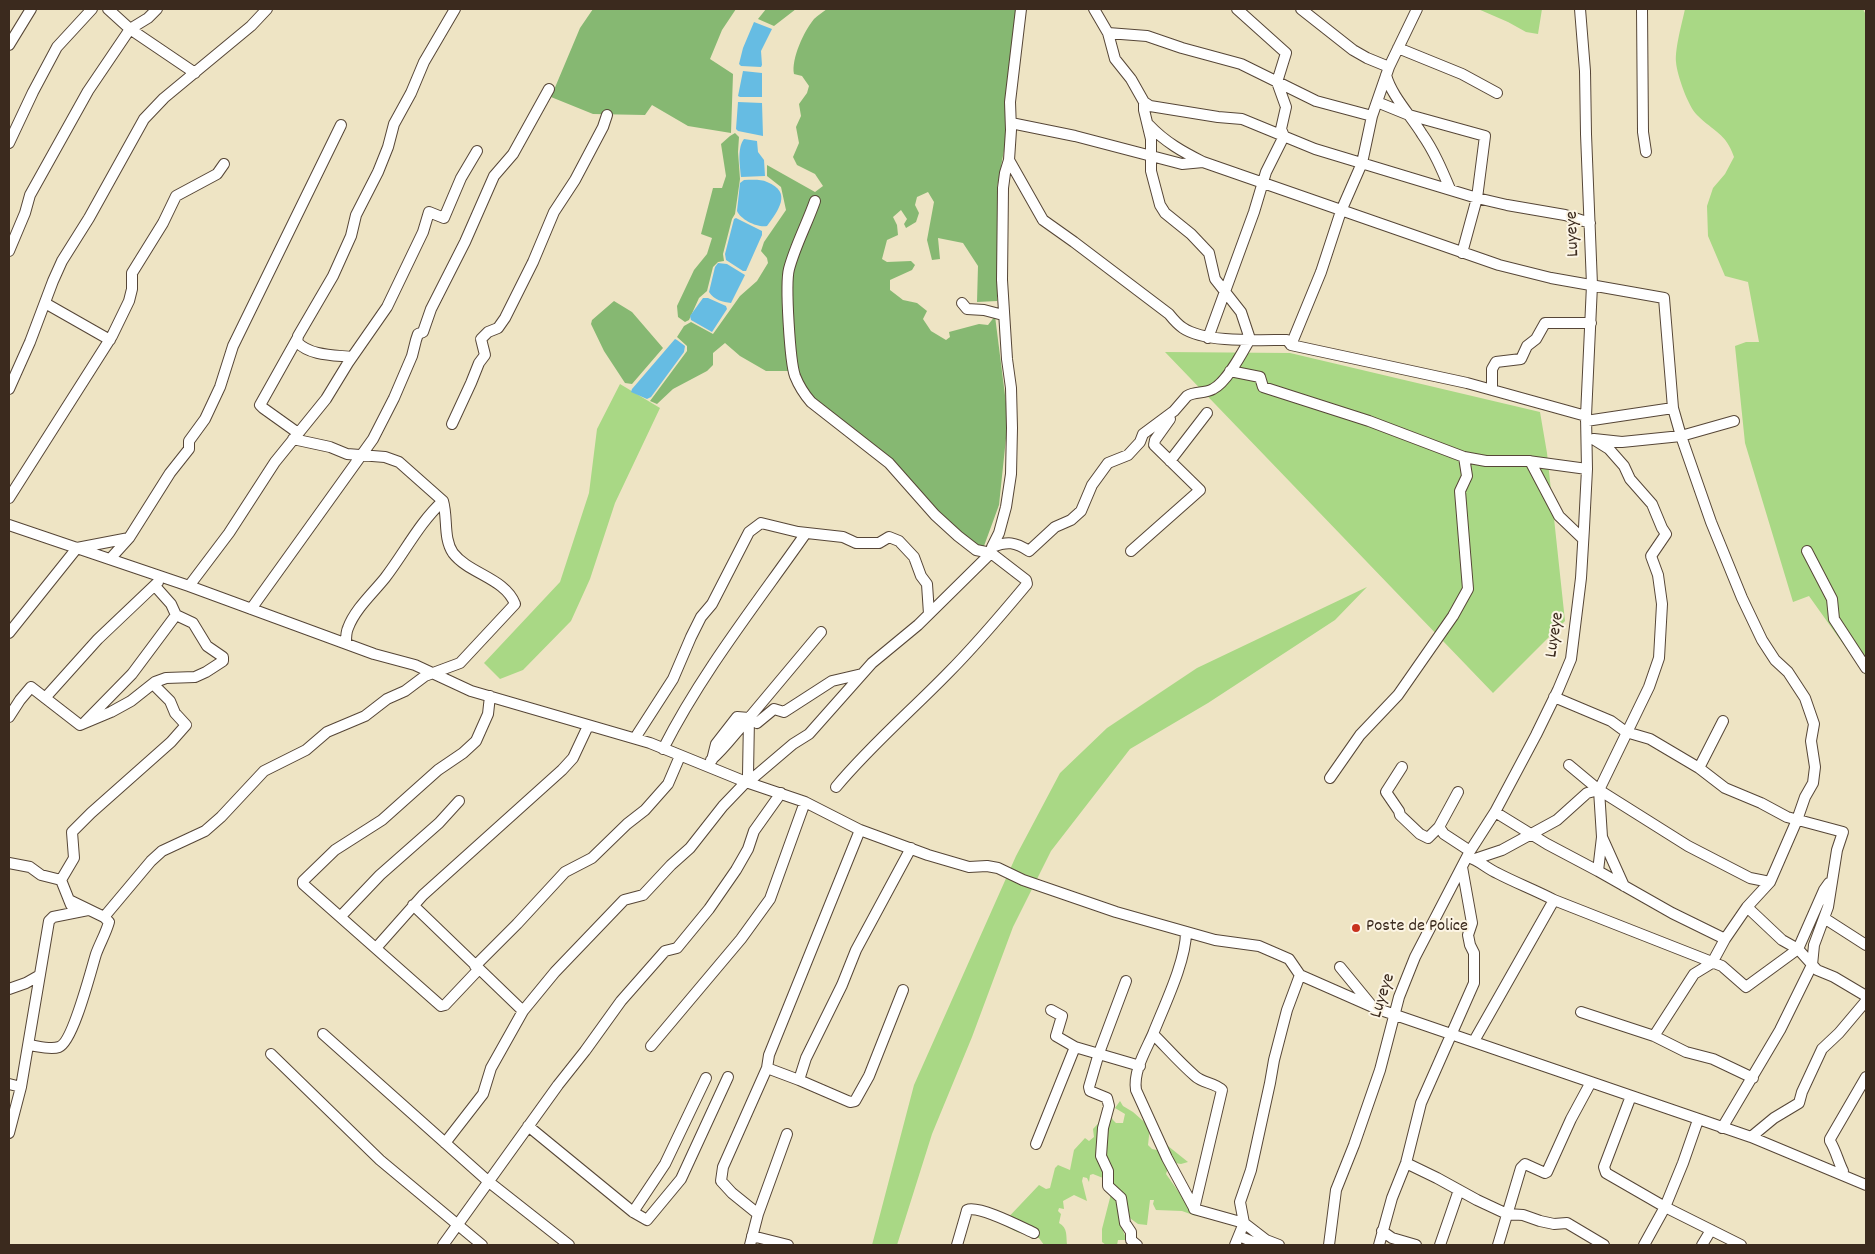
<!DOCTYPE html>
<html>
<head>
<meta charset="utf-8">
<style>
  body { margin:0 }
  #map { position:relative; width:1875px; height:1254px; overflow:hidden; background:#eee4c4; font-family:Dekko,sans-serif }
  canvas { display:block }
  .frame { position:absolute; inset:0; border:10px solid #3b2a1e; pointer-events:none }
</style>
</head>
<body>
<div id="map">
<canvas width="1875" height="1254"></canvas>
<div class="frame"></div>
</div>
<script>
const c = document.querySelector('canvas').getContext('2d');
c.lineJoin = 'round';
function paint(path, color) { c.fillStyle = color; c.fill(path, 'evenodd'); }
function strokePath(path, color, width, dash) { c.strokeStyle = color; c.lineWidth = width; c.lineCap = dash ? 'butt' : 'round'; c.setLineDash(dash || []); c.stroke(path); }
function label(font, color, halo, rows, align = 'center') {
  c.font = font + ' Dekko,sans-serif'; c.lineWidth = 4; c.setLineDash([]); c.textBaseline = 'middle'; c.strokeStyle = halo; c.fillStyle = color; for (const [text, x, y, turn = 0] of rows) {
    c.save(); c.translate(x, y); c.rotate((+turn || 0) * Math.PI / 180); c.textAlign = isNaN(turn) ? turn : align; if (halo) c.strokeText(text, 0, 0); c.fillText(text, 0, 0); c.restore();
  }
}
paint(new Path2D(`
  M1478 9H1542L1538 34 1526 32 1508 22Z
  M1685 9H1863L1866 15V676L1809 596 1793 602 1745 443 1735 346 1746 342H1759L1748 282 1725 276 1708 236 1707 206 1713 188 1725 174 1734 157C1726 133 1714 132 1697 115 1688 106 1677 75 1676 62 1675 48 1682 23 1685 9Z
  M1165 352 1290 353 1540 412 1547 453 1565 621 1493 693Z
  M620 384 660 408 615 503 590 579 571 621 523 670 500 679 484 663 560 582 589 493 597 429Z
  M1367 587 1335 620 1208 703 1130 749 1051 851 1013 927 972 1037 932 1134 897 1245H872L914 1085 1016 856 1060 773 1107 728 1197 668Z
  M1120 1101 1123 1106 1133 1112 1150 1127 1148 1145 1152 1149 1161 1151 1163 1142 1188 1162 1181 1164 1170 1162 1166 1174 1196 1216 1182 1211 1156 1210 1153 1204 1154 1200H1150L1147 1225 1138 1224 1127 1216V1229L1123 1231 1127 1240H1118L1117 1245H1106L1102 1242V1229L1111 1194 1108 1180 1093 1174 1090 1175 1089 1182 1087 1178 1083 1177 1082 1181 1087 1201 1074 1195 1063 1201 1064 1209 1059 1208 1058 1211 1061 1214 1059 1223C1068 1228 1066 1236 1067 1245H1044L1039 1238 1017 1232 1002 1224 1039 1185 1046 1189 1050 1188 1055 1168 1058 1165 1070 1170 1074 1150 1085 1138 1089 1141 1094 1137 1093 1129 1109 1112 1113 1120 1116 1123H1123L1125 1114 1115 1108Z`), '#a9d885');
paint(new Path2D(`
  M593 9H736L722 30 710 59 733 74 731 133 688 126 652 105 645 115 593 114 551 97 580 28Z
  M766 9H796L774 26 758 19Z
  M827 9H1018L1008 129 997 188V301L977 302 978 266 963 243 938 238 940 259 932 260 927 240 934 202 928 192 917 197 915 205 919 213 916 222 906 228 904 224 907 219 901 210 893 217 897 225 898 235 887 240 882 259 887 262 911 261 915 265 912 270 890 280V290L903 300 917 303 927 311 923 319 931 331 946 340 950 337 949 332 979 324 988 325 995 316 1008 419 999 505 984 546 974 548 911 487 812 400 791 371H766L740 356 725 343 713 353V365L707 371 673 389 657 404 650 401 687 351V346L677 337 684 326 691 322 713 334 740 296 757 281 768 263 767 258 761 251 764 242 786 210 781 187 767 176V165L815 192 823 186 815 174 797 165 793 157 799 143 796 127 801 116 799 104 807 93 809 86 802 76 794 74C791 59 804 31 814 19 818 15 823 12 827 9Z
  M735 133 739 137 738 152 740 179 735 214 732 219 723 254 724 261 718 262 713 267 707 291 699 298 689 320 685 322 678 317 677 306 694 270 707 254 712 238 701 234 713 188H722L726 176 721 144 730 136Z
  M614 301 632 312 663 348 632 384 625 383 604 351 591 324 592 320Z`), '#86b872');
paint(new Path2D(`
  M754 22 772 29 761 51 762 65 761 67 741 66 739 64 743 48Z
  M743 71 762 73V97H740L738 96Z
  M738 102 762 103 763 136 738 131 736 129Z
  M744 139 757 141 758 152 764 160 765 176 741 177C740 165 737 148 744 139Z
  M744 180C751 180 761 179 767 182 793 192 778 211 767 226 758 228 741 220 737 211L740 183Z
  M736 218 762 231V235L746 271H743L726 260 725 254 734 219Z
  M718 263 727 264 745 275 731 303C723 302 714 300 709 292L715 267Z
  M703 298H708L726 306 727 309 712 332 691 320 690 316Z
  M675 339 677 340 685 346 684 352 651 397 647 399 631 392 632 389Z`), '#66bce3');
const minor = new Path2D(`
  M108 9 130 29 195 73
  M1301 9 1353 50 1367 58 1389 67
  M1642 9 1643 132 1646 152
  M1108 33 1147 36 1182 48 1241 64 1316 101 1372 116
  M9 45 31 9
  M1398 48 1462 74 1497 93
  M1386 75C1391 95 1411 116 1422 134 1434 151 1442 170 1450 189
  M1144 102 1150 106 1218 117 1242 119 1315 149 1477 198 1507 205 1565 215 1590 223
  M1377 102 1409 115 1485 136 1477 198 1462 253
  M1011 123 1075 136 1182 164 1203 162 1499 265 1551 278 1664 298 1673 408 1681 436 1711 522 1742 598 1762 640 1775 660 1788 672 1805 698 1814 724 1811 741 1815 767 1813 783 1805 797 1797 820 1770 882 1747 907 1725 939 1712 963 1694 974 1654 1036
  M1149 125C1165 142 1183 152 1203 162
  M9 143 33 92 57 47 92 9
  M1009 160 1043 220 1074 242 1169 314C1173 319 1177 324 1183 328 1205 343 1259 340 1287 340L1291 345 1467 383 1586 416
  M815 201C807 224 795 246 789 269 785 284 790 362 795 376 799 386 804 394 811 402L889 463 935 515 958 536 976 550 991 553 992 547C1008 541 1015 542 1029 551L1055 527 1071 520 1081 511 1092 485 1108 463 1128 455 1140 442 1143 434 1174 411 1187 396C1195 391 1204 394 1213 389 1227 382 1242 353 1250 339L1241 312 1215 279 1209 253 1191 234 1165 213 1160 205 1151 171V139L1144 110V102L1131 79 1115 59 1108 33 1094 9
  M9 251 25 213 30 195 88 91 130 29 148 18 157 9
  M45 303 110 340
  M962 303 967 309 984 310 1003 315
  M1208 338 1254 212 1266 172 1284 136 1281 129 1286 107 1277 82 1286 53 1237 9
  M297 339 260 405 263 408 298 433
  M1291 345 1321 272 1341 211 1362 163 1372 116 1389 67 1417 9
  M352 357C334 355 310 356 297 342L298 336 333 276 351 236 356 215 378 172 388 147 394 124 411 93 424 62 455 9
  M1230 371 1260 377 1263 387 1369 421 1464 457 1486 461H1528L1587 469
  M9 389 30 342 53 281 62 261 89 218 144 119 164 98 251 26 267 9
  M1492 390V369L1496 362 1521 359 1527 346 1536 339 1545 323H1591
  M1586 421 1673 408
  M452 424 471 383 479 363 485 355 481 339 488 332 498 328 505 318 533 262 554 212 575 180 603 127 607 115
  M1593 439 1609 449 1624 466 1630 479 1652 504 1662 528 1666 534 1651 556 1658 575 1662 604 1659 658 1649 687 1599 790 1602 837 1598 871
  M1594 439 1622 442 1681 436 1734 421
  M1170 461 1207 413
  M1530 461 1559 516 1583 539
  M9 498 112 336 129 301 132 289V273L163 223 176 196 217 174 224 164
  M9 525 189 586 374 654 415 665 471 691 650 743 746 782 805 802 860 830 928 855 969 867 987 866 998 868 1023 880 1116 912 1215 940 1259 946 1289 959 1300 975 1375 1008 1751 1137 1866 1185
  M992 547 999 533 1006 507 1011 474 1012 428 1011 388 1007 359 1002 280 1003 188 1005 173 1009 160 1011 130 1010 102 1021 9
  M1131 551 1200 490 1154 445 1155 440 1170 419
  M1807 551 1832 599 1834 619 1866 668
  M110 559 129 538 170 473 189 449V441L205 419 220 387 233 346 341 125
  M189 586 229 533 275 462 326 399 348 363 387 307 423 232 429 212 444 218 461 178 477 151
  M251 609 373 439 394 398 412 356 416 340 418 334 423 332 431 309 465 242 494 176 513 154 549 89
  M9 633 77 548 129 538
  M346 643C346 638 346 632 348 628 355 609 373 593 385 578 405 552 419 523 443 501
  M1554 697 1611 721 1626 732 1650 739 1699 768 1725 788 1761 803 1787 817 1843 832 1837 850 1828 907 1814 945 1812 965 1780 1030 1722 1128
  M45 698 98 639 158 582
  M9 717 20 700 31 687 80 725 111 712 131 701 155 682 166 678 195 677 206 672 223 661V657L207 646 193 623 176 615 171 604 155 586
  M749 718 748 775 753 778
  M85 722 132 674 176 615
  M635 738 673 679 691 637 701 617 712 604 749 532 761 523 798 532 843 537 856 543H879L889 537 899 541 914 557 921 576 927 584 929 614
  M663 749C702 672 757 603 806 533
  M711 760C725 748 736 732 749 718L757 723 774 709 784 712 832 681 862 674
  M712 760 716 744 737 717 749 718 821 632
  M1569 765 1599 790 1688 846 1750 878 1770 882
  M1402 767 1386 792 1399 811 1400 815 1420 834 1428 838 1439 827
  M1699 768 1723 721
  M1330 778 1360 735 1398 695 1453 616 1468 589 1460 491 1467 476 1464 457
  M1458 792 1439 827 1444 834 1470 851
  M1495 812 1547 844 1598 871 1672 913 1725 939
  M1602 837 1624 886
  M1467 857C1479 860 1486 868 1497 873 1516 883 1535 890 1554 900L1722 966 1746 987 1798 949 1824 890 1829 883
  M1475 859 1502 850 1557 820 1587 793 1599 790
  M9 863 30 867 41 875 61 880 71 905
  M61 880 74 858 72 832 91 813 171 742 186 725 175 713 170 701 156 687 155 682
  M413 905 523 1011
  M1747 907 1782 940 1798 949 1817 970 1834 977 1866 996
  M341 916 380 875 439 823 459 801
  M104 917 151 861 162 851 205 831 221 817 264 771 306 750 327 732 365 716 387 699 405 691 425 676 460 663 515 604C505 578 469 574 453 553 443 538 448 518 443 501L399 462 385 457 347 454 330 447 293 439
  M1824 918 1866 945
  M1186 932C1186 961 1164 1006 1153 1034 1167 1048 1180 1063 1195 1076 1202 1083 1216 1083 1222 1090L1194 1209 1244 1223 1266 1240 1279 1245
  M376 948 423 895 562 770 573 758 588 726
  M475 966 517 924 565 872 592 858 627 824 645 810 668 784 680 756
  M1340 967 1372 1006
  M479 969 445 1005 441 1006 303 884V881L335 850 382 820 438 770 463 753 476 741 488 714 490 696
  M1126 981 1099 1053 1089 1087 1090 1091 1107 1098 1109 1106 1103 1128 1101 1156 1108 1171V1186L1121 1198 1125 1223 1131 1232V1240L1137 1245
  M9 989 26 983 40 975
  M1051 1010 1062 1016 1056 1036 1075 1047 1140 1066
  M1581 1012 1654 1036 1686 1052 1713 1059 1753 1078
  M323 1034 489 1182 569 1245
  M1153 1034C1146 1050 1133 1071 1136 1090L1167 1158 1194 1208
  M1474 1041 1554 900
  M29 1045C38 1046 50 1050 59 1047 73 1042 91 970 96 954 100 943 106 933 109 922L104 917 69 900
  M651 1046 741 939 770 899 805 802
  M271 1054 380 1160 482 1245
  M767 1068 799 1080 806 1058 842 985 856 950 911 848
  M799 1080 850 1102 855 1101 869 1076 903 990
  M9 1084 21 1087
  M1631 1096 1604 1167 1606 1173 1665 1207 1741 1245
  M528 1126 633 1212 647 1220 681 1179 728 1077
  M9 1133 21 1087 49 921 53 917 88 910
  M1751 1137 1774 1118 1799 1103 1802 1092 1822 1049 1839 1033 1866 1001
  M445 1143 483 1094 491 1068 523 1011 555 972 624 900 643 895 671 865 690 848 723 806 746 782 753 778 793 744 809 734 872 663 918 625 991 553 1026 580 1027 584C1002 614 976 645 948 673 911 711 870 746 836 787
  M1036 1144 1075 1047
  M1406 1163 1437 1178 1477 1200 1507 1214 1523 1215 1540 1221 1554 1224 1567 1223 1604 1245
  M1842 1175 1843 1171C1838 1161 1836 1151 1830 1141V1139L1866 1077
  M633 1212 665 1164 706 1078
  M758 1214 787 1134
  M1382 1231 1392 1238 1416 1245
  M752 1236 788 1245
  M1239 1236 1260 1245
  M443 1245 558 1085 585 1051 621 1001 665 951 677 948 709 909 736 870 748 849 754 831 781 793
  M750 1245 758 1214 732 1193 721 1181 723 1167 767 1068 769 1055 860 830
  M957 1245 966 1214 967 1210C979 1205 1021 1227 1034 1233
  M1235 1245 1244 1223 1240 1202 1251 1170 1270 1083 1274 1060 1287 1010 1300 975
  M1329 1245 1336 1190 1354 1145 1380 1070 1399 997 1415 957 1470 851 1495 812 1536 735 1558 690 1571 659 1581 578 1584 528 1587 469 1586 416 1592 285 1586 134 1585 71 1580 9
  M1379 1245 1392 1198 1406 1163 1421 1103 1474 983V953L1470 945 1468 935 1472 923 1462 867
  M1440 1245 1459 1190
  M1498 1245 1521 1168 1525 1164 1545 1173 1547 1172 1571 1119 1591 1082
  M1644 1245 1665 1207 1683 1163 1698 1120
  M1702 1245 1711 1230`);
strokePath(minor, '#564637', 12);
strokePath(minor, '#fff', 10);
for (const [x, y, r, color] of [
  [1356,928,5,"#c8321e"]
]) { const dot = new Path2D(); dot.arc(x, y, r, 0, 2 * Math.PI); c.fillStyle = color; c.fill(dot); strokePath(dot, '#fcf5e5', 2); }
label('18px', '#3b2a1e', '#fcf5e5', [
  ["Luyeye",1574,234,-92],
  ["Luyeye",1556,635,-81],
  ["Luyeye",1384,996,-72]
]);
label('18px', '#3b2a1e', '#fcf5e5', [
  ["Poste de Police",1366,928]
], 'left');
</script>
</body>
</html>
